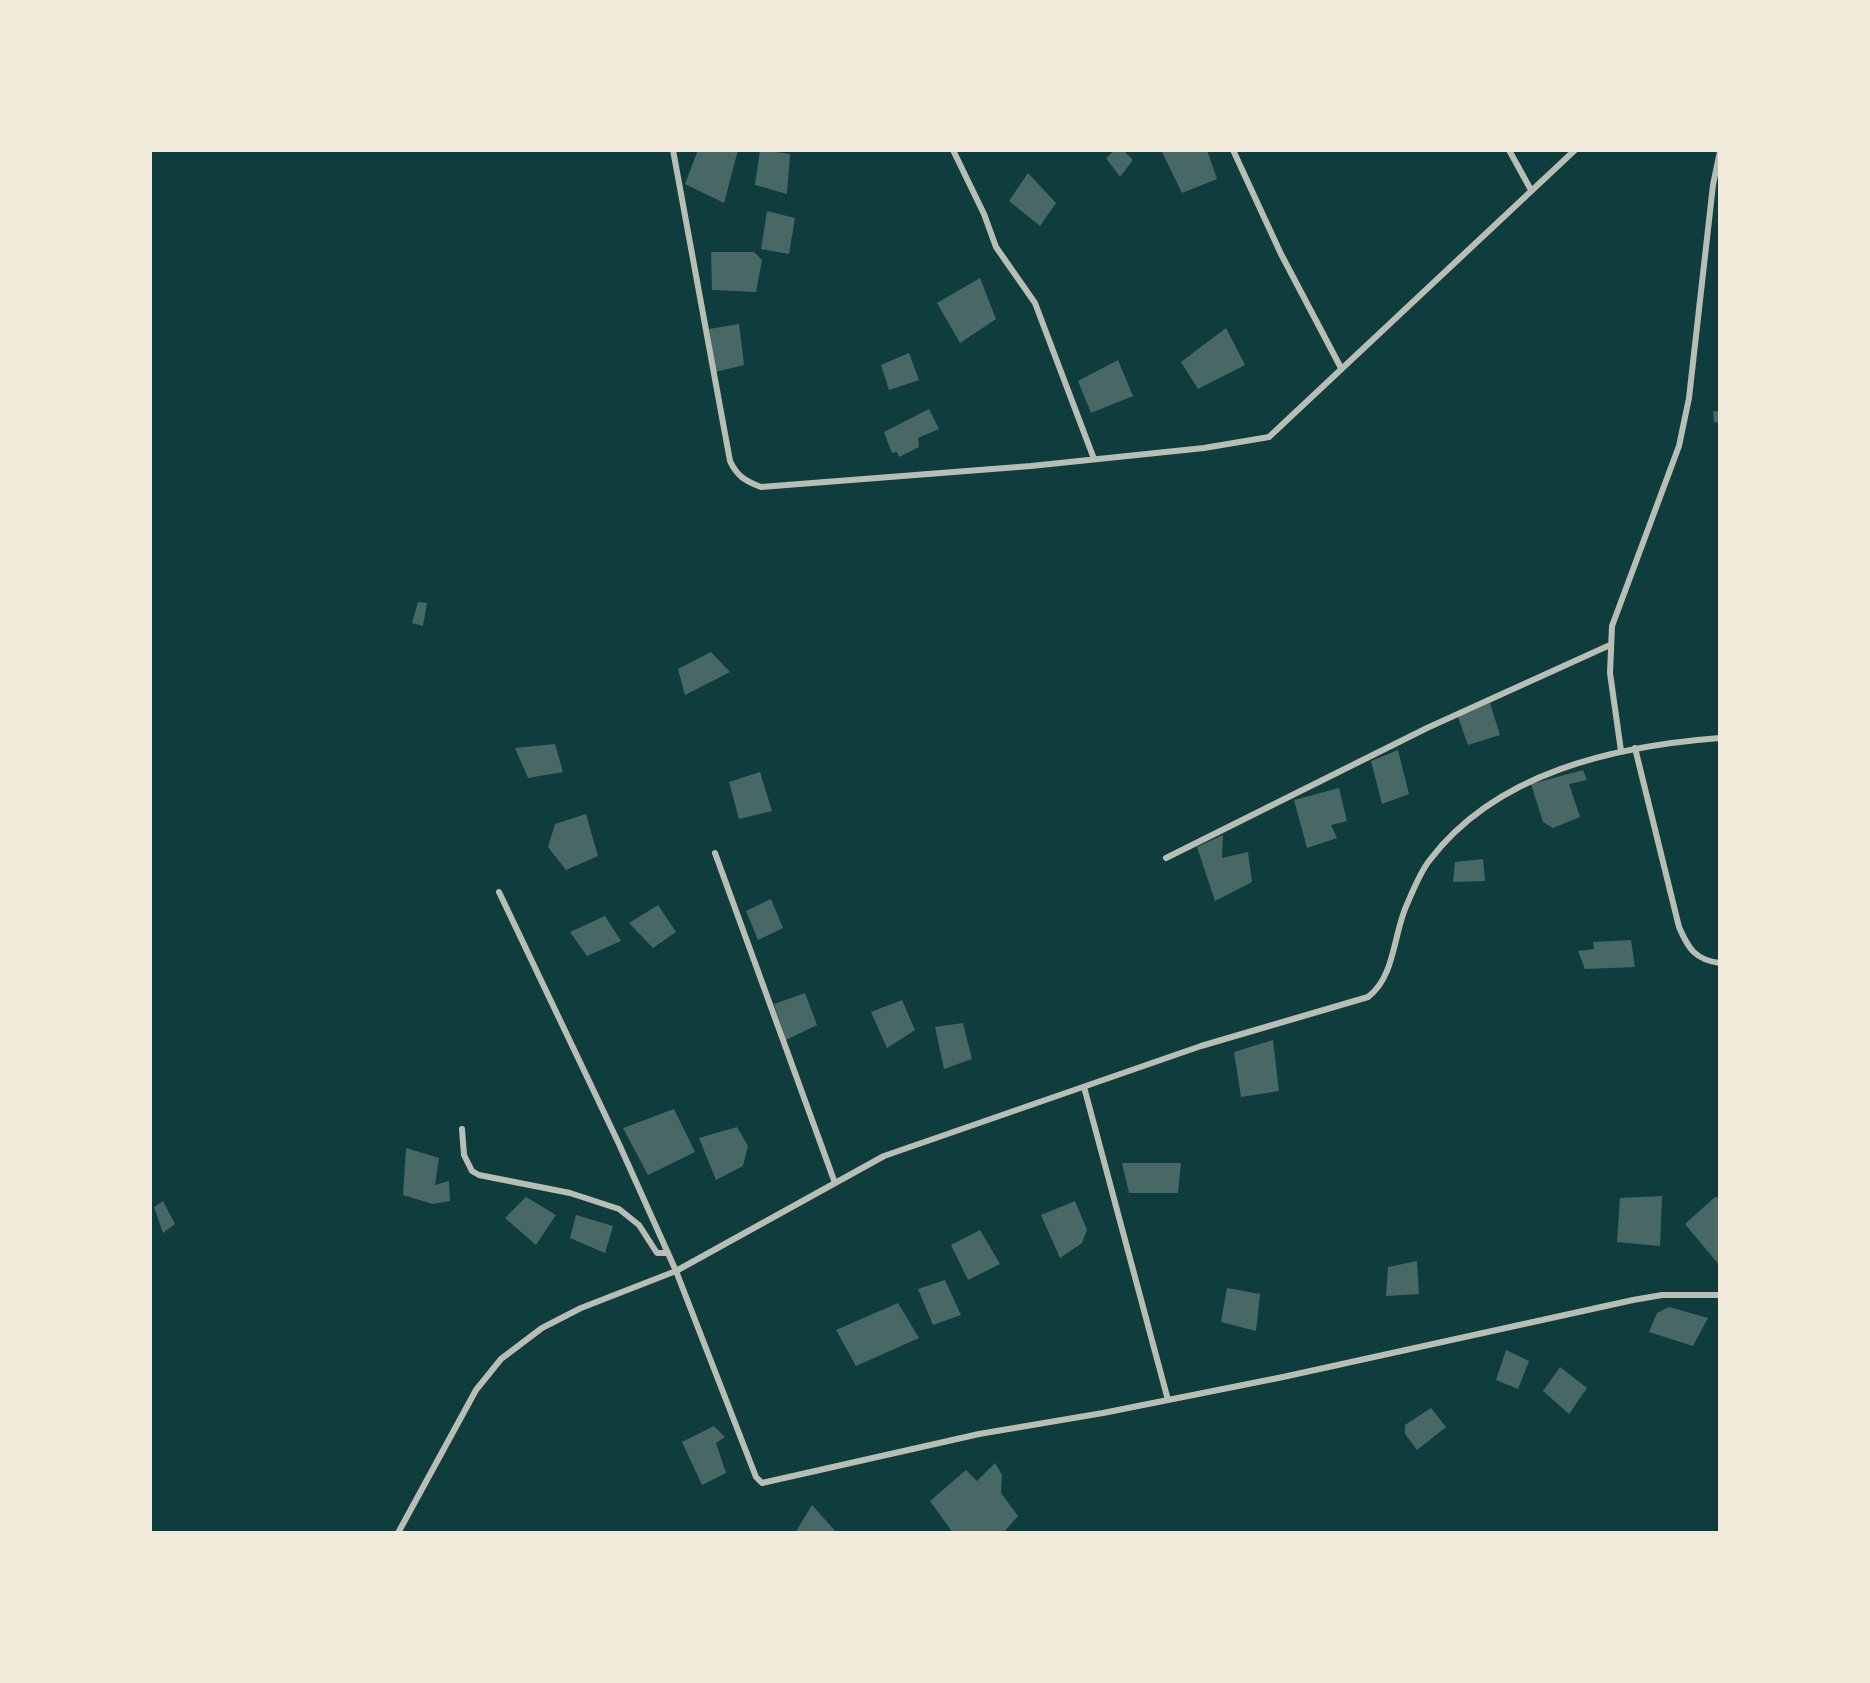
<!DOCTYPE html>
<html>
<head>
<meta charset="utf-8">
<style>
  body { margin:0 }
  #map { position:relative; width:1870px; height:1683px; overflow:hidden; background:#0f3d3e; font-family:"Open Sans",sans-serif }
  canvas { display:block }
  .frame { position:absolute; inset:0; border:152px solid #f1e9da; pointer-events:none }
</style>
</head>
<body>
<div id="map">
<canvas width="1870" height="1683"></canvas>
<div class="frame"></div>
</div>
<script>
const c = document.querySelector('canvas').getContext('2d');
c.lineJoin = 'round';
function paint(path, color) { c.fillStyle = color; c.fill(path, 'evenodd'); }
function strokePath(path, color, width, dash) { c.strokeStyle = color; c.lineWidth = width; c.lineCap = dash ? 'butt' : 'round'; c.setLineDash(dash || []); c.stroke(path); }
paint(new Path2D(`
  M698 150H738L724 203 685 184Z
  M760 150 790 154 787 194 755 185Z
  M1115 150H1123L1133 160 1120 177 1106 158Z
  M1161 150H1207L1217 179 1182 193Z
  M1028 173 1056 203 1040 226 1009 201Z
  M767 211 795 218 789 254 761 249Z
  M711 252H754L762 260 756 292 712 290Z
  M980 278 996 319 960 343 937 303Z
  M739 324 744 365 715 372 709 329Z
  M1226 328 1245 365 1198 389 1181 362Z
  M909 353 919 380 889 390 881 365Z
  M1118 360 1133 396 1091 413 1078 381Z
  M929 409 939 429 918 438 919 447 899 457 897 452 892 453 884 432Z
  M1713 411 1720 412V423L1714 422Z
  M418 602 427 603 423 626 412 623Z
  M711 652 730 672 685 695 678 669Z
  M1490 703 1500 735 1468 745 1458 717Z
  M555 744 563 772 528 778 515 748Z
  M1398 750 1409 794 1382 804 1371 761Z
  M1583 770 1587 780 1569 784 1580 817 1553 828 1543 822 1531 784Z
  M760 772 772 811 739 819 729 782Z
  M1339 788 1347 821 1331 825 1337 838 1307 848 1294 800Z
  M586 814 598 856 566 870 548 847 555 824Z
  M1223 835 1222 858 1248 852 1252 882 1215 901 1197 847Z
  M1483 859 1485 881 1453 882 1455 862Z
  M771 899 783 928 758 940 746 911Z
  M658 905 676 932 653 948 629 923Z
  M605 916 621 941 587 956 570 932Z
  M1631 940 1635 967 1585 969 1578 951 1594 949 1593 942Z
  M805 993 817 1025 786 1040 774 1004Z
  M902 1000 915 1030 887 1048 871 1012Z
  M963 1023 972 1059 944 1069 935 1027Z
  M1273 1040 1279 1091 1241 1097 1234 1052Z
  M674 1109 695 1152 648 1175 623 1128Z
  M737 1127 748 1146 743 1166 716 1180 699 1138Z
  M406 1148 439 1158 435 1185 449 1181 450 1201 433 1204 403 1195Z
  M1122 1163H1181L1178 1193H1129Z
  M1662 1196 1660 1246 1617 1242 1620 1198Z
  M526 1197 556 1215 536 1245 505 1218Z
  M1715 1197 1720 1198V1266L1685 1224Z
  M163 1201 175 1224 163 1233 154 1207Z
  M1075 1201 1087 1230 1082 1243 1060 1258 1041 1215Z
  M576 1215 613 1226 605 1253 570 1238Z
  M980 1230 1000 1264 968 1280 951 1245Z
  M1417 1261 1419 1294 1386 1296 1388 1267Z
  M945 1280 961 1315 933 1325 918 1289Z
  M1227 1288 1260 1294 1256 1331 1221 1322Z
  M898 1303 919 1338 856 1366 836 1330Z
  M1669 1307 1708 1318 1693 1346 1649 1332 1657 1313Z
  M1506 1350 1529 1361 1518 1389 1496 1380Z
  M1560 1367 1587 1388 1569 1414 1543 1391Z
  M1431 1408 1446 1427 1417 1450 1405 1434V1425Z
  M714 1426 725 1437 716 1443 726 1473 702 1485 682 1442Z
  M995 1463 1002 1475 1001 1493 1018 1516 1003 1533H953L930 1501 966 1470 977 1481Z
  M812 1505 837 1533H795Z`), '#486865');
strokePath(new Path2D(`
  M673 150 730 461C737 476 745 481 761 487L1031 466 1204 448 1269 437 1575 150
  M953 150 984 214 996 247 1035 303 1094 459
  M1233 150 1281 254 1341 368
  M1509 150 1531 190
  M1635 748 1679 927C1688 948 1695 960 1720 963
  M1621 751 1610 673 1612 626 1679 446 1689 398 1713 185 1720 151
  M715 853 835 1183
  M1166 858 1427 728 1610 645
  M499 892 619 1144 676 1271 756 1477 762 1483 979 1434 1103 1413 1283 1377 1633 1300 1662 1295H1720
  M1084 1087 1168 1400
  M462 1129 464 1155 472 1171 479 1175 570 1193 619 1209 639 1225 657 1253H668
  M398 1533 476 1390 501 1359 542 1328 581 1308 676 1271 884 1156 1201 1046 1368 997C1396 976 1393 932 1408 902 1414 888 1420 873 1429 861 1496 772 1615 746 1720 738`), '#b8beb3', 6);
</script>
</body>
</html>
